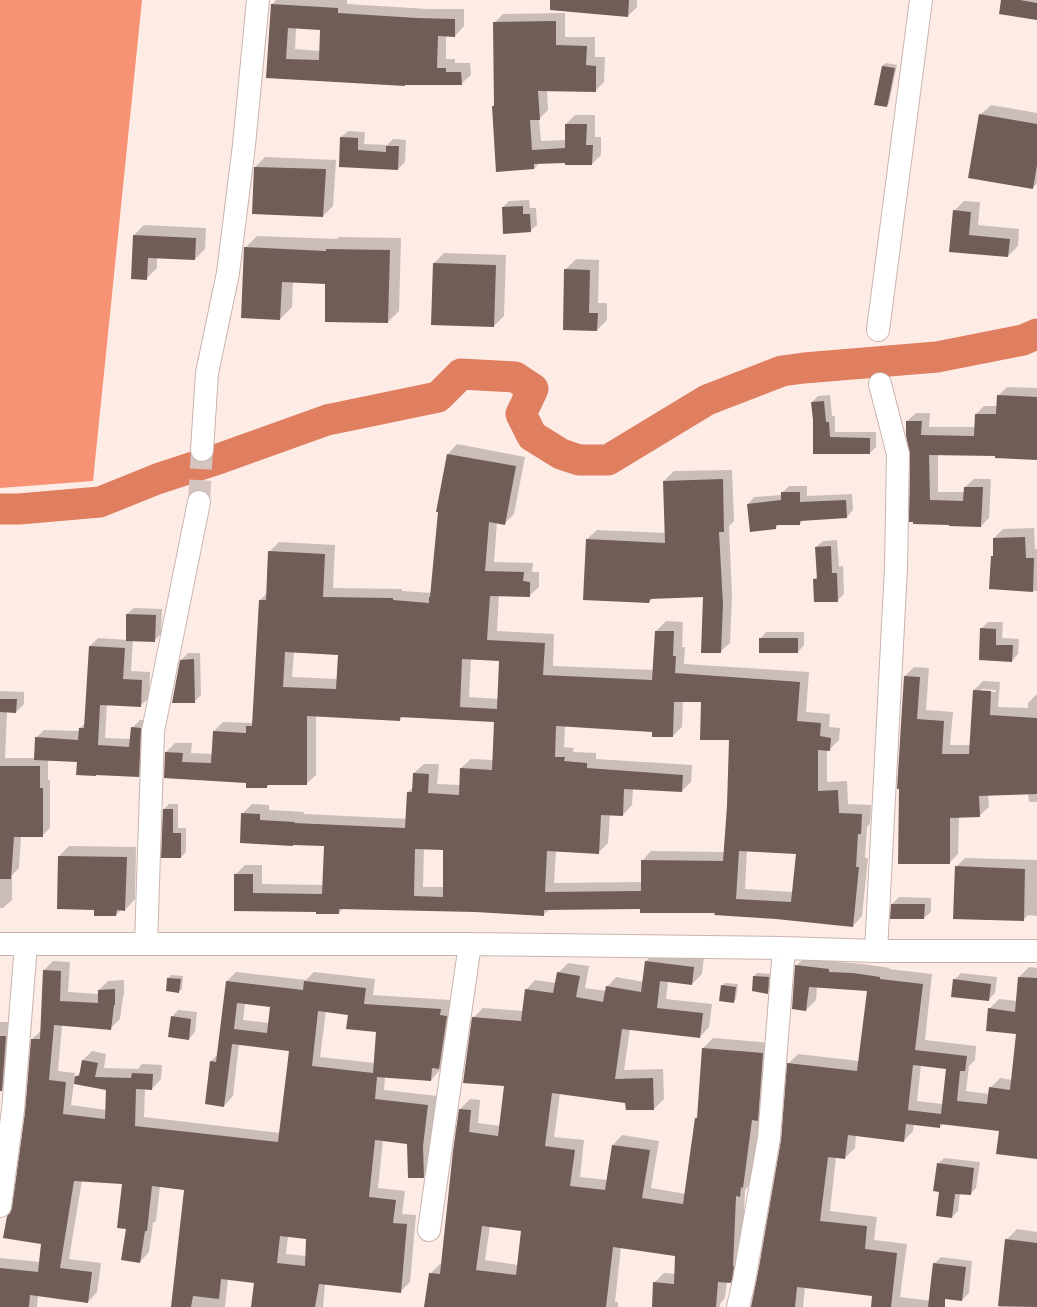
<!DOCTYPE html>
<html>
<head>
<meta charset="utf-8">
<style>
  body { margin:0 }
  canvas { display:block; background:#fdebe5 }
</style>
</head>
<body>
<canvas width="1037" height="1307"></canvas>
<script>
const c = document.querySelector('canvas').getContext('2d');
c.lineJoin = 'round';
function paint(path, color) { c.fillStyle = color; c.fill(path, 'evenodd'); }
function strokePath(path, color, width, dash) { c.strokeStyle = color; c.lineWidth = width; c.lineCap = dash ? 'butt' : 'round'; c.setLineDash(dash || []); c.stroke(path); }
paint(new Path2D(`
  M0 0H142L93 481 0 488Z`), '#f79374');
paint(new Path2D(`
  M276 0H347V4L427 9H464V26L455 36 446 35V59H455V63H470L471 75 461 84 267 77 272 4ZM296 28 321 29 320 51 295 49Z
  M577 0H637V7L628 16Z
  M1002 0H1037V19Z
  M565 13V37H595V57H605L604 82 595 91 547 90 548 110 539 119 541 141 566 140V124L575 115H595V137H601V155L592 164 566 162 539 163 534 169 493 106 495 104 494 23 503 14Z
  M886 63 897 65 889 103 886 106 882 66Z
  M991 105 1037 113V184L1032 188 980 115Z
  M348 131 365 132 364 144 387 145 393 139 406 140 405 162 398 169 340 166 341 137Z
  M265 157 336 160 333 206 323 216 255 167Z
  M529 200 530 208H536L537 225 530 231 503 207 509 201Z
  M964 201 980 202 978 225 1019 229 1018 246 1008 256 950 251 954 211Z
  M144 225 206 228 205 249 195 259 157 257V268L146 279 132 278 134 235Z
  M257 236 337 239 339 237 401 238 399 311 388 322 326 283 293 281 292 307 280 319 245 248Z
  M444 253 506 255 504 316 494 326 432 324 434 263Z
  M576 259 599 260 598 303H607V320L597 330 565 270Z
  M1007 387 1037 388V459L996 455 938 454V492H965V487L974 479H991L989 518 981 526 914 523 912 454 907 421 916 413H930L929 427H976V414L984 406H998V396Z
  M830 395 832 416H835V432H876V447L870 453H814V420L812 402 818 396Z
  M457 444 525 457 514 514 505 523 497 522 494 562 533 563 532 572H539V587L529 596 499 595 497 631 554 634 553 666 654 670 656 631 666 621 683 622 682 647H685L684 664 809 672 806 712 830 714 829 727 840 728 839 740 829 750H827V782L847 781 848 804 871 805 870 824 867 827 865 858H868L862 916 853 926 716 912 641 908 550 909 543 915 475 911 344 908 339 913 317 911 235 910V875L245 865H262V884L323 885 325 845 242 814 252 804 269 805V810L304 812V814L407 819 408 792 413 787 414 773 424 764H439L437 784 460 785 461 768 471 759 493 760 495 721 403 717 400 720 316 715V775L306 784H270L267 787 247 782 165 778 166 752 175 743H192L191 753 212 754 214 731 223 722 251 723 253 721 260 600 267 593 269 552 279 542 335 545 333 588 402 589V591L432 593 439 511H437L448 454ZM294 652 339 654 338 679 292 677ZM471 659 500 660 498 699 469 697ZM683 701H702L731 739 725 852 651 851 642 861V882L554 883 556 851 598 853 608 843 610 814 623 815 632 805 633 789 682 791 691 782 692 765 596 759V753L573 752 574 748 564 747 565 726 653 731 673 736 682 727ZM424 848 444 849V887H423ZM747 850 797 853 793 892 745 889Z
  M732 470 734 521 729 526 732 595 730 643 720 652 704 596 653 598 649 602 587 539 597 530 666 533 664 481 674 471Z
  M789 486H807V496L852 494 853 510 847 517 804 519 800 524H779L776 528 748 504 754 497 782 495V493Z
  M1034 528 1035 549H1037V591H1032L992 557 994 555V538L1003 529Z
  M837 540 839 567 843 566 844 594 837 601 814 579 818 576 816 547 823 541Z
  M134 608 162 609 161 634 154 641 133 640 131 671 150 672 149 698 140 706 107 704 105 738 131 739 132 728 140 720H149L147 767 139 776 78 761 48 759V780H50V828L42 836H21L19 868 12 875V900L3 908H0V691L24 692V704L16 712H7L5 758H35L36 738 44 730 79 731 80 728 85 723 90 646 98 638 127 640V614Z
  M988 622H1003L1002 638 1019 639 1018 654 1012 661 980 659 981 629Z
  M766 632H804V645L798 652 760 639Z
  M188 653H200L201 695 194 702 181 660Z
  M914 667 929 668 926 710 953 712 950 745H971L974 690 983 681 1000 682 998 707 1028 708V703L1037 694V802H1029L1028 794 988 795 989 807 979 816 959 817 958 854 949 863 905 676ZM981 689 996 690V692L981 691Z
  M169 804H178V828H186V852L181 857H162L164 809Z
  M69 846 136 847 135 899 125 910 122 909 116 915 95 909 59 856Z
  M965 858 1037 860V916L1028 915 1023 920 956 867Z
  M899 897 931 898V912L924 918 892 904Z
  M656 952 704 957 702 974 692 984 668 981 666 999 712 1004 709 1027 700 1037 630 1029 624 1070 663 1069 664 1099 654 1109H626V1102L560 1093 554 1137 584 1140 580 1177 607 1180 613 1145 622 1135 659 1141 651 1188 686 1194 696 1118 698 1116 703 1048 713 1038 772 1043 761 1116 753 1177 750 1179 749 1186 745 1190 742 1257 740 1272 730 1282H727L725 1298 720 1304V1307H653L654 1283 664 1273 676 1274V1256L621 1247 615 1302H618V1307H425L430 1274 440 1264H442L454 1151 460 1109 470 1099 480 1100 478 1123 500 1126 505 1085 473 1018 483 1008 523 1011 526 990 535 980 556 983 558 973 568 963 589 966 585 988 606 991 607 987 616 977 644 982 646 961ZM490 1226 522 1230 518 1265 485 1260Z
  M806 956 838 960V962L863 964 890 968 889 969 932 974 925 1040 976 1046 975 1060 969 1066 966 1091 988 1094 990 1088 1000 1078 1012 1080 1017 1033 989 1009 999 999 1017 1001 1019 977 1029 967 1037 968V1158L1000 1130 943 1124 940 1127 914 1124 913 1131 904 1141 856 1135 855 1148 845 1158 836 1157 830 1211 877 1217 874 1240 907 1244 900 1297 932 1301 931 1307H872L873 1295 805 1287 803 1307H751L757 1284 782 1140 788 1064 798 1054 859 1061 868 990 817 986 816 1000 806 1010 796 966ZM921 1065 948 1068 943 1104 917 1101Z
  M53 961 70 962 68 992 99 994V990L108 981 124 980V995L123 997 120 1019 111 1028 62 1025 58 1071 75 1073 74 1078 81 1072 83 1060 92 1051 106 1054 104 1068 138 1069 142 1064 162 1065 161 1079 152 1089 145 1088 144 1117 280 1133 290 1050 239 1044 233 1096 224 1106 211 1061 218 1054 227 981 236 972 306 980 314 972 375 979 373 995 450 1000 449 1006 456 1007 448 1059 440 1067V1070L431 1080 385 1077 384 1090 437 1096 432 1136 433 1167 423 1177 408 1143 383 1140 378 1188 405 1191 402 1214 416 1215 410 1282 400 1292 325 1284 323 1307H252L255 1282 228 1279 225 1307H172L186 1189 160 1186 156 1221 153 1223 149 1252 140 1262 127 1228 123 1183 82 1180 69 1259 101 1263 97 1292 88 1302 38 1295 37 1307H0V1258L40 1262 42 1243 11 1213 26 1112 32 1039 42 1030 44 970ZM245 1003 271 1006 269 1023 243 1020ZM326 1011 349 1014 377 1031 375 1063 320 1057ZM74 1083 107 1089 106 1110 71 1105ZM288 1236 307 1238 306 1256 286 1254Z
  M757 973 772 974 771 989 768 992 753 991 754 976Z
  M961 973 997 977 995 993 988 1000 954 980Z
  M171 975 183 976 182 989 178 992 168 978Z
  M725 983 738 984 736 999 733 1002 722 986Z
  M178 1010 197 1012 195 1032 189 1039 172 1017Z
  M0 1022H15L11 1081 2 1090H0Z
  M944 1158 980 1162 976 1188 970 1194 960 1193 958 1211 952 1217 940 1191 938 1164Z
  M1017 1229 1037 1232V1307H999L1006 1240Z
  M941 1257 972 1261 969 1293 962 1300 934 1264Z`), '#0003');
strokePath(new Path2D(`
  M0 509H19L100 502 157 479 221 458 327 420 438 397 461 374 515 377 533 389 521 414 532 436 561 454 579 460H608L707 400 782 371 804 368 937 357 1023 340 1037 334`), '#e07e60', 31);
paint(new Path2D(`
  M550 0H629L628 17 550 10Z
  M1001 0H1020L1037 3V20L999 14Z
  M271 4 338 8V13L417 18 455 19V37L438 36 437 68H446V72H461L462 85H405V86L266 78ZM288 28 320 30 319 60 286 59Z
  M556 21V45L587 46 586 65 596 66V92L538 91 540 120H530L532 150 565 148V124H587L586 145H593L592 165H565V163L534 164V169L496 172 492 106H494L493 22Z
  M882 66 895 68 887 107 874 105Z
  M979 114 1037 124V165L1033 189 968 178Z
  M340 137 358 138V150L386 152V146H399L398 170 339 167Z
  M254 167 326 169 323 217 252 214Z
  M523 206V214H530L531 232 503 234 502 207Z
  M953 210 971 212 969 235 1010 239 1008 257 949 252Z
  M133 235 196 238 195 260 148 258 147 280 131 279Z
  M244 247 326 251V249L390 250 388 323 325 322V284L282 282 280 320 241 318Z
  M433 263 496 265 494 327 431 325Z
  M564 269 590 270 589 313H598L597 331 563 330Z
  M997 395 1037 397V460L995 458V456L929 455 930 500 963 501 964 487H983L981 527 949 526V525L913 524V522H909L910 454 906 436V421H922L921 435 974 436 975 414H996Z
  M824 401 826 422H829L830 437 870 438V454H813V420L811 402Z
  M447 454 516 466 505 525 489 522 485 571 524 572 523 581 530 582V597L490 596 487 640 545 643 543 675 652 680 655 631H674L673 656H676L675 673 800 682 797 721 821 723 820 736 831 738 830 751 818 750V791L838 790 839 813 862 814 861 834H858L856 867H859L853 927 776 919 714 915 715 913H640V909L544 910V916L475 912 339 909V914H316V912L234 911V874H253V893L322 894 324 846 293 845V846L240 843 241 813 260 814V820L295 822 294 823 405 828 407 792H412L413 773 429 774 428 793 459 795 460 768 492 770 494 722 400 717V721L307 716V785H267V788H246V783L164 778 165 752 183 753 182 762 211 763 213 731 246 733V726H252L259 600H266L268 551 325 554 323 597 393 598V600L429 603V597H430L438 512H436ZM285 652 338 655 336 689 283 687ZM462 659 499 661 497 709 460 707ZM674 702H701L700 740H729L727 806 723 861 641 860V891L545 892 547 851 599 854 601 815 623 816 624 789 682 792 683 775 587 768V763L564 761 565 757H555L556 726 652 732V737H673ZM415 849 443 850V897L414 896ZM739 851 796 854 791 902 736 899Z
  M723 479 724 532H719L723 605 721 653H701L703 597 650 599 649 603 583 600 586 539 665 543 663 481Z
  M781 492H800V502L846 500 847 518 800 521V525H776V529L750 532 747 504 781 500Z
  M1025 537 1026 558H1034L1033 592 989 589 991 556H993V538Z
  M831 546 832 573H837L838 602H814L813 579H817L815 547Z
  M126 614 156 615 155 642 126 641Z
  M980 628 996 629V645H1013L1012 662 979 660Z
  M759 638H798V653H759Z
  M89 646 125 648 123 679 142 680 141 707 100 705 98 745 129 747 131 727 141 728 139 777 96 775V776L76 775 77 762 34 760 35 737 78 740 79 728H84Z
  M194 659 195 703H172L180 660Z
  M904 676 920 677 917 719 944 721 942 754H969L973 690 991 691 990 715 1037 718V794L979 796 980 817 950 818V864H898L899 789H897Z
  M0 699H17L16 713 0 712Z
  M0 766H40V788H43V837H14L11 879H0Z
  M163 809H173V833H181V858H161Z
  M58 856 127 857 125 911 117 910 116 916H94V910L57 909Z
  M955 866 1025 869 1024 921 953 919Z
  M891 904H925L924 919H890Z
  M645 961 694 967 692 985 660 981 657 1008 703 1013 700 1038 622 1029 615 1079 653 1078 654 1110H626L625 1103 552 1093 545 1146 575 1150 570 1186 605 1190 612 1145 650 1150 642 1198 683 1204 695 1118H697L702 1048 763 1053 758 1121 752 1120 743 1188 741 1187 740 1197 736 1196 733 1266H734L732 1279 731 1283 718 1282 716 1307H652L653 1282 674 1284 675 1256 613 1247 606 1307H424L429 1273 440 1274 453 1151 459 1109 471 1110 469 1132 498 1136 504 1086 463 1083 472 1017 521 1021 525 989 553 993 557 972 580 976 576 997 603 1002 606 986 641 992ZM482 1226 521 1231 516 1275 476 1270Z
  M795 965 829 969V972L853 973 880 977V979L923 984 915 1050 967 1056 965 1071H960L957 1101 987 1104 989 1087 1010 1090 1016 1034 986 1031 988 1008 1015 1012 1018 977 1037 978V1159L996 1154 999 1131 940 1124V1128L906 1124 904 1142 848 1135 845 1159 828 1157 820 1221 867 1226 865 1249 897 1253 891 1307H871L872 1296 797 1287 795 1307H751L759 1267 781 1140 787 1063 857 1071 867 991 809 987 806 1011 792 1009ZM913 1065 946 1069 941 1114 908 1110Z
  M43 970 61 971 60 1001 98 1003V990L115 989V1005H114L111 1030 54 1025 49 1080 66 1082 63 1114 105 1119 106 1090 74 1084 75 1076H79L82 1060 98 1063 95 1077 131 1078 132 1073 153 1074 152 1090 136 1089 135 1126 278 1142 289 1051 232 1044 224 1107 205 1104 210 1061 216 1062 226 981 303 990 304 981 366 988 364 1004 441 1009 440 1015 447 1016 439 1069 432 1068 431 1081 377 1077 375 1099 428 1105 423 1146 424 1178H408L407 1144 375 1140 369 1197 396 1200 393 1223 407 1224 401 1293 319 1284 315 1307H251L254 1283 221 1279 219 1299 193 1296 191 1307H171L184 1190 152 1186 147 1231H145L140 1263 121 1260 126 1229 117 1228 122 1184 74 1181 60 1268 92 1272 88 1303 30 1295 29 1307H0V1268L38 1272 41 1244 3 1238 7 1216 10 1213 12 1208 25 1112 31 1039H40ZM237 1003 270 1007 267 1033 234 1029ZM318 1011 348 1015 346 1029 376 1032 373 1073 312 1066ZM280 1236 306 1239 305 1266 277 1263Z
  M753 976 769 977 768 994 752 991Z
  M167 978 181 979 179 993 166 991Z
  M953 979 991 984 989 1001 951 997Z
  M721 985 736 987 734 1003 719 1001Z
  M171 1016 191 1019 189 1040 168 1037Z
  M0 1036H6L2 1091H0Z
  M937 1163 974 1168 971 1195 955 1194 952 1218 936 1216 939 1192 933 1191Z
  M1005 1239 1037 1243V1307L998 1306Z
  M933 1263 966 1267 962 1301 945 1299V1307H928Z`), '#705d57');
strokePath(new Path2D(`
  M199 502 202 450`), '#d5c5c0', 22, [22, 11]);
const minor = new Path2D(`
  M878 330 921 0
  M202 450 207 373 228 273 244 145 258 0
  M0 944H470L784 948 876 951H1037
  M146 944 153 731 199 502
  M876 951 896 568 898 454 880 384
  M0 1206 13 1110 26 944
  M429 1230 470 944
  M738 1307 744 1281 769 1138 784 948`);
strokePath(minor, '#c9b4ad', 24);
strokePath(minor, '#fff', 22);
</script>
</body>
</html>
